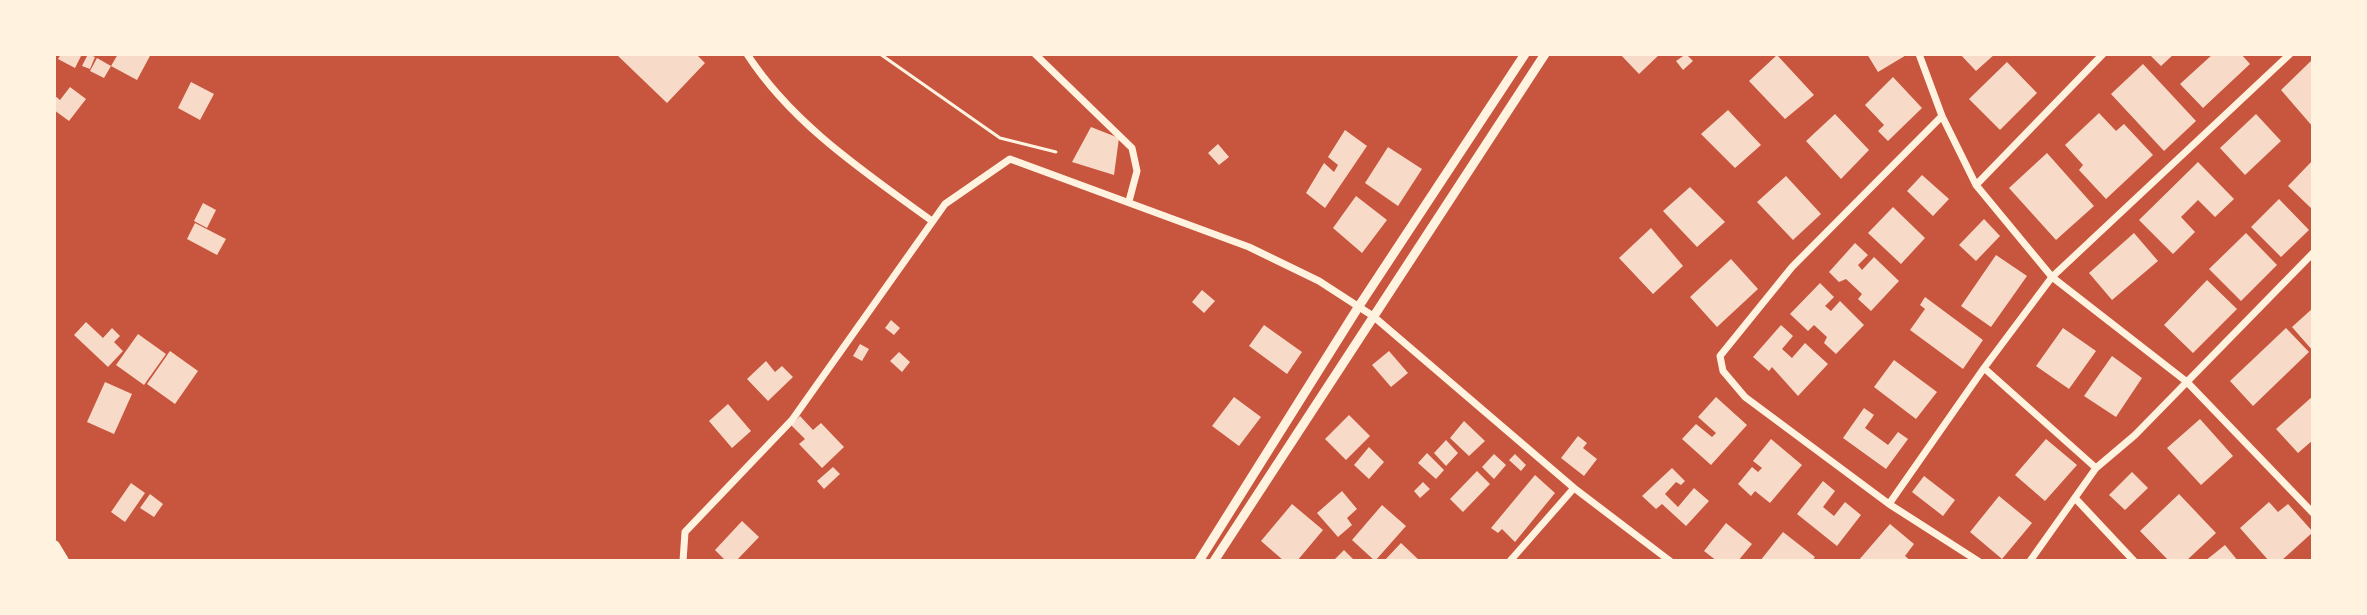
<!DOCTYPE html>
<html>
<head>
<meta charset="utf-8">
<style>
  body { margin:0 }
  #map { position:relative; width:2367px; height:615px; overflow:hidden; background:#c8553d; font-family:Helvetica,sans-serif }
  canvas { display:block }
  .frame { position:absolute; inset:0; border:56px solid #fff3e0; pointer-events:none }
</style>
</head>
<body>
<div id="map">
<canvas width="2367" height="615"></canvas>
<div class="frame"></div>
</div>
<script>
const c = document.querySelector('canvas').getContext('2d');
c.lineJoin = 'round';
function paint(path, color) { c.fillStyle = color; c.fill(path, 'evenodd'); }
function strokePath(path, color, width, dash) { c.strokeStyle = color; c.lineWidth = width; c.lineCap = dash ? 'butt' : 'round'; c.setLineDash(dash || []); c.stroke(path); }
paint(new Path2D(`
  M61 54H82L75 68 58 59Z
  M88 54 95 57 90 69 82 66Z
  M118 54H151L137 80 111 66Z
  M616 54H696L705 63 667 103Z
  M1620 54H1660L1639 74Z
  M1686 54 1693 61 1683 70 1676 61Z
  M1867 54H1908L1878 72Z
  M1960 54H1995L1976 71Z
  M2149 54H2174L2161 66Z
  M2213 54H2241L2250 64 2203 108 2180 84Z
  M1777 55 1814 95 1785 119 1749 81Z
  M97 58 111 66 104 78 90 71Z
  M2313 59V127L2281 90Z
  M2007 62 2037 93 2000 130 1969 99Z
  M2143 64 2196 121 2164 151 2111 94Z
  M1893 77 1922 108 1888 141 1878 131 1884 125 1865 105Z
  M191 82 214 94 200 120 178 108Z
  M70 87 86 99 69 121 54 110V95L60 100Z
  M1728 110 1761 145 1735 168 1701 134Z
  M2099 113 2116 131 2124 124 2153 155 2106 199 2079 170 2083 165 2065 145Z
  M1835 114 1869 150 1841 179 1806 141Z
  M2256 114 2281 141 2245 175 2220 148Z
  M1091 127 1119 138 1114 175 1072 162Z
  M1345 130 1367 146 1325 208 1306 193 1324 163 1334 172 1338 165 1328 157Z
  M1218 144 1229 157 1219 165 1208 153Z
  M1388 147 1422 169 1398 206 1365 183Z
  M2047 153 2094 206 2056 240 2009 188Z
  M2313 160V210L2288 186Z
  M2198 162 2234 199 2215 217 2198 200 2181 217 2195 232 2173 254 2139 220Z
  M1922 175 1949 199 1933 216 1907 191Z
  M1786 176 1821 214 1793 240 1757 202Z
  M1690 187 1725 222 1697 247 1663 211Z
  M1356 196 1387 220 1362 253 1333 228Z
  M2279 199 2309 230 2281 257 2251 227Z
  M203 203 216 210 207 228 194 221Z
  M1893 207 1925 238 1901 264 1868 233Z
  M1984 219 2000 236 1976 261 1959 245Z
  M195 223 226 239 217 255 187 239Z
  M1651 228 1683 266 1653 294 1619 258Z
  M2134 233 2158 261 2112 300 2089 273Z
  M2246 233 2277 265 2241 301 2209 269Z
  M1855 243 1868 255 1858 265 1862 270 1874 257 1899 281 1871 311 1858 299 1862 294 1846 279 1839 282 1829 272Z
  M1996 255 2027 276 1991 327 1961 306Z
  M1731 259 1758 289 1717 327 1690 297Z
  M2207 280 2237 309 2193 353 2164 325Z
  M1820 283 1834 297 1825 306 1831 311 1840 301 1864 325 1836 354 1824 343 1827 337 1814 325 1808 331 1790 314Z
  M1202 290 1215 301 1204 313 1192 302Z
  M1925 297 1983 340 1963 369 1910 330 1925 309 1920 305Z
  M2313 308V351L2292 327Z
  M891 320 900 328 894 335 885 328Z
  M86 322 103 338 112 328 120 336 114 342 123 351 108 367 74 335Z
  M1264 325 1302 352 1287 374 1249 346Z
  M1781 325 1793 336 1782 349 1792 358 1805 343 1828 364 1798 396 1772 367 1769 371 1753 357Z
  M2063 328 2096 351 2069 389 2036 366Z
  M2286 328 2309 352 2253 406 2230 381Z
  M138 334 166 354 144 385 116 365Z
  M860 344 869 349 862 361 853 356Z
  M170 351 198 371 175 404 147 384Z
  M1389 351 1408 373 1391 387 1372 365Z
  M899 352 910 362 902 372 890 361Z
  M2112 356 2142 378 2116 417 2084 396Z
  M1894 360 1937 392 1916 419 1874 387Z
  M766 361 775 372 782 366 793 377 768 401 747 379Z
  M105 382 132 394 114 434 87 422Z
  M2313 396V440L2298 453 2276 429Z
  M1234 397 1261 417 1239 446 1212 426Z
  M1716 397 1747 425 1711 465 1682 439 1696 424 1712 437 1716 433 1698 417Z
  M728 404 751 431 732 448 709 421Z
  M1864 408 1874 415 1865 428 1888 445 1898 432 1908 439 1886 469 1843 438Z
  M1349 415 1370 436 1346 460 1325 439Z
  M800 416 813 430 821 423 844 447 822 468 799 444 805 439 791 425Z
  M2200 419 2233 456 2201 485 2167 448Z
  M1464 421 1485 441 1469 456 1450 438Z
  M1578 436 1587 443 1583 448 1597 459 1584 476 1561 458Z
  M1771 439 1802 465 1770 503 1755 491 1751 496 1738 484 1752 467 1758 472 1762 468 1753 461Z
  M2046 439 2077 465 2045 501 2015 475Z
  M1446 440 1458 453 1446 466 1434 453Z
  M1369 447 1384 462 1369 479 1354 465Z
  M1427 453 1444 470 1436 479 1418 463Z
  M1494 454 1506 465 1494 479 1482 467Z
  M1515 454 1526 465 1521 471 1509 460Z
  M833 467 840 474 824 489 817 481Z
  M1672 468 1685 481 1681 485 1676 482 1665 494 1678 507 1694 488 1709 501 1686 526 1662 504 1656 509 1642 496Z
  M1477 471 1490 484 1463 512 1450 499Z
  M2132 472 2148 488 2125 510 2109 495Z
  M1535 475 1555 493 1515 542 1502 529 1498 533 1491 528Z
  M1924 476 1955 500 1943 516 1912 492Z
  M1823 481 1835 491 1823 507 1834 516 1845 502 1861 515 1837 546 1797 514Z
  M1423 482 1430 489 1420 498 1414 491Z
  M131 483 145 493 125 522 111 512Z
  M1342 491 1357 509 1347 518 1352 525 1338 537 1317 513Z
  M150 494 163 504 154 517 140 508Z
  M2179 494 2216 533 2186 561H2169L2140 531Z
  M1999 496 2032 523 2002 559 1970 532Z
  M2269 502 2278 512 2288 504 2313 532 2281 561H2269L2240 528Z
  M1292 504 1323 530 1297 561H1284L1261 541Z
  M1382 505 1406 526 1375 561 1352 540Z
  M742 521 759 537 736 561H726L715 550Z
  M1726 523 1752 544 1738 561H1717L1704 551Z
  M1890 524 1914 544 1905 556 1911 561H1858Z
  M1783 532 1815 557 1812 561H1760Z
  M1401 543 1420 561H1384Z
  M2225 545 2238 561H2205Z
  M1344 550 1355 561H1333Z`), '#f7dbc8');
strokePath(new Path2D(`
  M880 54 1000 138 1056 152`), '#fff3e0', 3);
strokePath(new Path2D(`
  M747 54C792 124 866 173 932 221
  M1035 54 1132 148 1137 171 1129 201
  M1919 54 1942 116 1976 185 2052 277 2187 382 2313 513
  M1942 116 1792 267 1720 356 1723 371 1745 397 1889 504 1978 561
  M1976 185 2103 54
  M1984 368 2052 277 2290 54
  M1574 488 1670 561
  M2075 498 2134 561
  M1889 504 1984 368 2096 468
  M683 561 685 532 792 420 945 204 1010 159 1249 247 1319 281 1373 316 1574 488 1510 561
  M2030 561 2096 468 2135 435 2313 253`), '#fff3e0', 7);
strokePath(new Path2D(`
  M1199 561 1359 306 1525 54
  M1214 561 1545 54`), '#fff3e0', 9);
strokePath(new Path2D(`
  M54 546 63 561`), '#fff3e0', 12);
</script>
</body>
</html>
